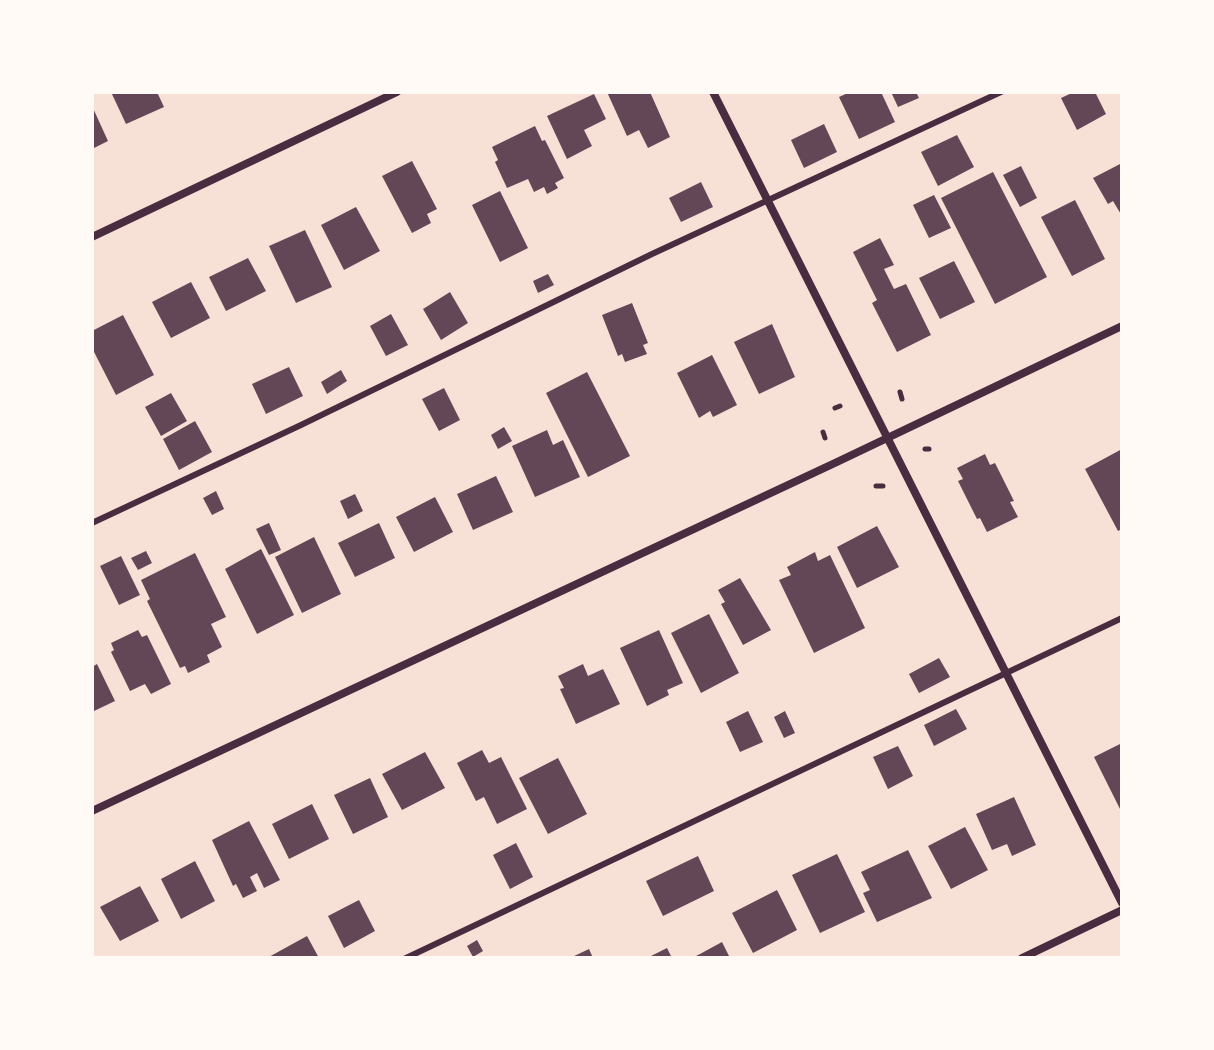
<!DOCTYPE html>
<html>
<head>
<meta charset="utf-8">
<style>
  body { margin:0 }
  #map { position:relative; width:1214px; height:1050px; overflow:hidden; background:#f7e1d7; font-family:Commissioner,sans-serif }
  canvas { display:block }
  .frame { position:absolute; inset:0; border:94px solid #fffaf5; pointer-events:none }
</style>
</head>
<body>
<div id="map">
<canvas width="1214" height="1050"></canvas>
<div class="frame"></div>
</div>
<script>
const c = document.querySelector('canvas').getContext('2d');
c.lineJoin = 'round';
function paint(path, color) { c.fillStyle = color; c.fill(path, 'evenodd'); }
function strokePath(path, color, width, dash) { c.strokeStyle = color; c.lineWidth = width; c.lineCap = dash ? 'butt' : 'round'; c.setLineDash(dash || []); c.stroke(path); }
paint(new Path2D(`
  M111 92H157L164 107 126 124Z
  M607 92H650L670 137 648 148 639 130 627 136Z
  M850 92H881L895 122 859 139 839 97Z
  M891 92H916L919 98 898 107Z
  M1074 92H1095L1106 114 1077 130 1061 98Z
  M594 94 606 119 584 130 592 146 567 159 547 116Z
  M92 106 108 141 92 149Z
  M824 124 837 152 804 168 791 140Z
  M535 126 542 141 545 140 564 178 555 183 558 188 547 194 544 187 534 192 528 179 507 188 495 162 498 160 492 147Z
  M957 135 974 167 938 186 921 152Z
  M412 161 437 209 427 214 431 223 412 233 382 176Z
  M1122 163V216L1113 201 1108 204 1093 178Z
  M1021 166 1037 198 1020 207 1003 175Z
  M993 172 1047 277 995 304 941 198Z
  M701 182 713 207 681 222 669 198Z
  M500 191 528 248 500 262 472 205Z
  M934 195 951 228 929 238 913 205Z
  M1075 200 1105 259 1072 276 1041 217Z
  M356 207 380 251 344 270 321 225Z
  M305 230 332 287 296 303 269 246Z
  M880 238 894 265 884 269 894 289 906 284 931 335 897 352 872 303 877 300 853 252Z
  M248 258 266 291 226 311 209 277Z
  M954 261 975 302 940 319 919 278Z
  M548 274 554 285 538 293 533 281Z
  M191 282 210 318 171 338 152 302Z
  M450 292 468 323 441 340 423 309Z
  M632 303 648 343 643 345 647 354 625 362 622 354 618 356 602 315Z
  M391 314 408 345 386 356 370 326Z
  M123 315 154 375 116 395 92 348V331Z
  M772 324 795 377 759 394 734 342Z
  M712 355 737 405 713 417 710 411 699 418 677 373Z
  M289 367 303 396 266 414 252 384Z
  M341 370 347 381 327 394 321 382Z
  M587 372 630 456 588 477 546 393Z
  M444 388 460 420 439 431 422 399Z
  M171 393 187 421 161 436 145 407Z
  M195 421 212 452 179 470 163 439Z
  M504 427 512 441 498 449 491 435Z
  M547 430 553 445 563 440 580 477 535 497 512 446Z
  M1122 449V529L1118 531 1085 469Z
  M985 454 990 465 995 463 1014 501 1010 502 1018 517 987 532 980 518 977 519 958 481 963 479 957 468Z
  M496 476 513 512 473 530 457 494Z
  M216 491 224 509 212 515 203 498Z
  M355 494 363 511 348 519 340 501Z
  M435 497 453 532 414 552 396 517Z
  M269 523 281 550 269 555 256 529Z
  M379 523 395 558 355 577 338 543Z
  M877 526 899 567 857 588 837 547Z
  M314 537 341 594 302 613 275 557Z
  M261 549 294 615 257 634 225 569Z
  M146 551 152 563 138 570 131 558Z
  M815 552 818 561 830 555 865 628 814 653 779 580 791 575 787 567Z
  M195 553 226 617 211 624 222 647 207 655 210 662 188 673 185 666 180 668 147 601 150 599 141 580Z
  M121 556 140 595 119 605 100 566Z
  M740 578 771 630 743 645 721 604 725 602 718 590Z
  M709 614 739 673 701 693 671 633Z
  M138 630 142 637 147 635 171 684 151 694 145 684 130 691 111 652 114 650 111 643Z
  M659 630 683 683 667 690 669 695 647 706 620 648Z
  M939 658 950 677 919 693 909 674Z
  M97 664 115 701 92 712V667Z
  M583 664 588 676 603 669 620 704 576 724 560 689 564 688 558 676Z
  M956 709 967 729 934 746 924 725Z
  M748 711 763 742 740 752 726 722Z
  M785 711 795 733 784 738 774 717Z
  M1122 743V813L1094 757Z
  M898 746 913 776 888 789 873 757Z
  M482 750 489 763 501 757 527 809 497 824 484 797 476 801 457 763Z
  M425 752 445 788 402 810 382 774Z
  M558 758 587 814 548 834 519 778Z
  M370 778 388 817 353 834 334 795Z
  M1014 797 1036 845 1012 856 1007 844 992 850 976 814Z
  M312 804 329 839 289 859 272 824Z
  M249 821 280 880 264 888 257 873 250 877 257 891 243 898 236 884 233 886 212 840Z
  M965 827 988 870 951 889 928 846Z
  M516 843 533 877 510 889 493 855Z
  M908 850 932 898 877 922 863 893 870 890 861 872Z
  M837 854 865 912 820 933 792 875Z
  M698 856 714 891 663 916 646 881Z
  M195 861 215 901 181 919 161 879Z
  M140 886 159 921 120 941 100 907Z
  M777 890 797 930 753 953 732 913Z
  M359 900 375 931 344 948 328 916Z
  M307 936 319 958H267Z
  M477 940 483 951 473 957 467 946Z
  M722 942 730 958H692L700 954Z
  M667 948 672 958H647Z
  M589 949 593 958H570Z`), '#644757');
strokePath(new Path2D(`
  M900 392 902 399
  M835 408 840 406
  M823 432 825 438
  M925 449H929
  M876 486H883`), '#4a2c40', 5);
strokePath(new Path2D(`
  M92 523 301 425 652 254 1001 92
  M406 958 1122 618`), '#4a2c40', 6);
strokePath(new Path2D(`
  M713 92 1122 903
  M92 237 397 92
  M92 811 837 462 1122 326
  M1022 958 1122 910`), '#4a2c40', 8);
</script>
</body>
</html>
